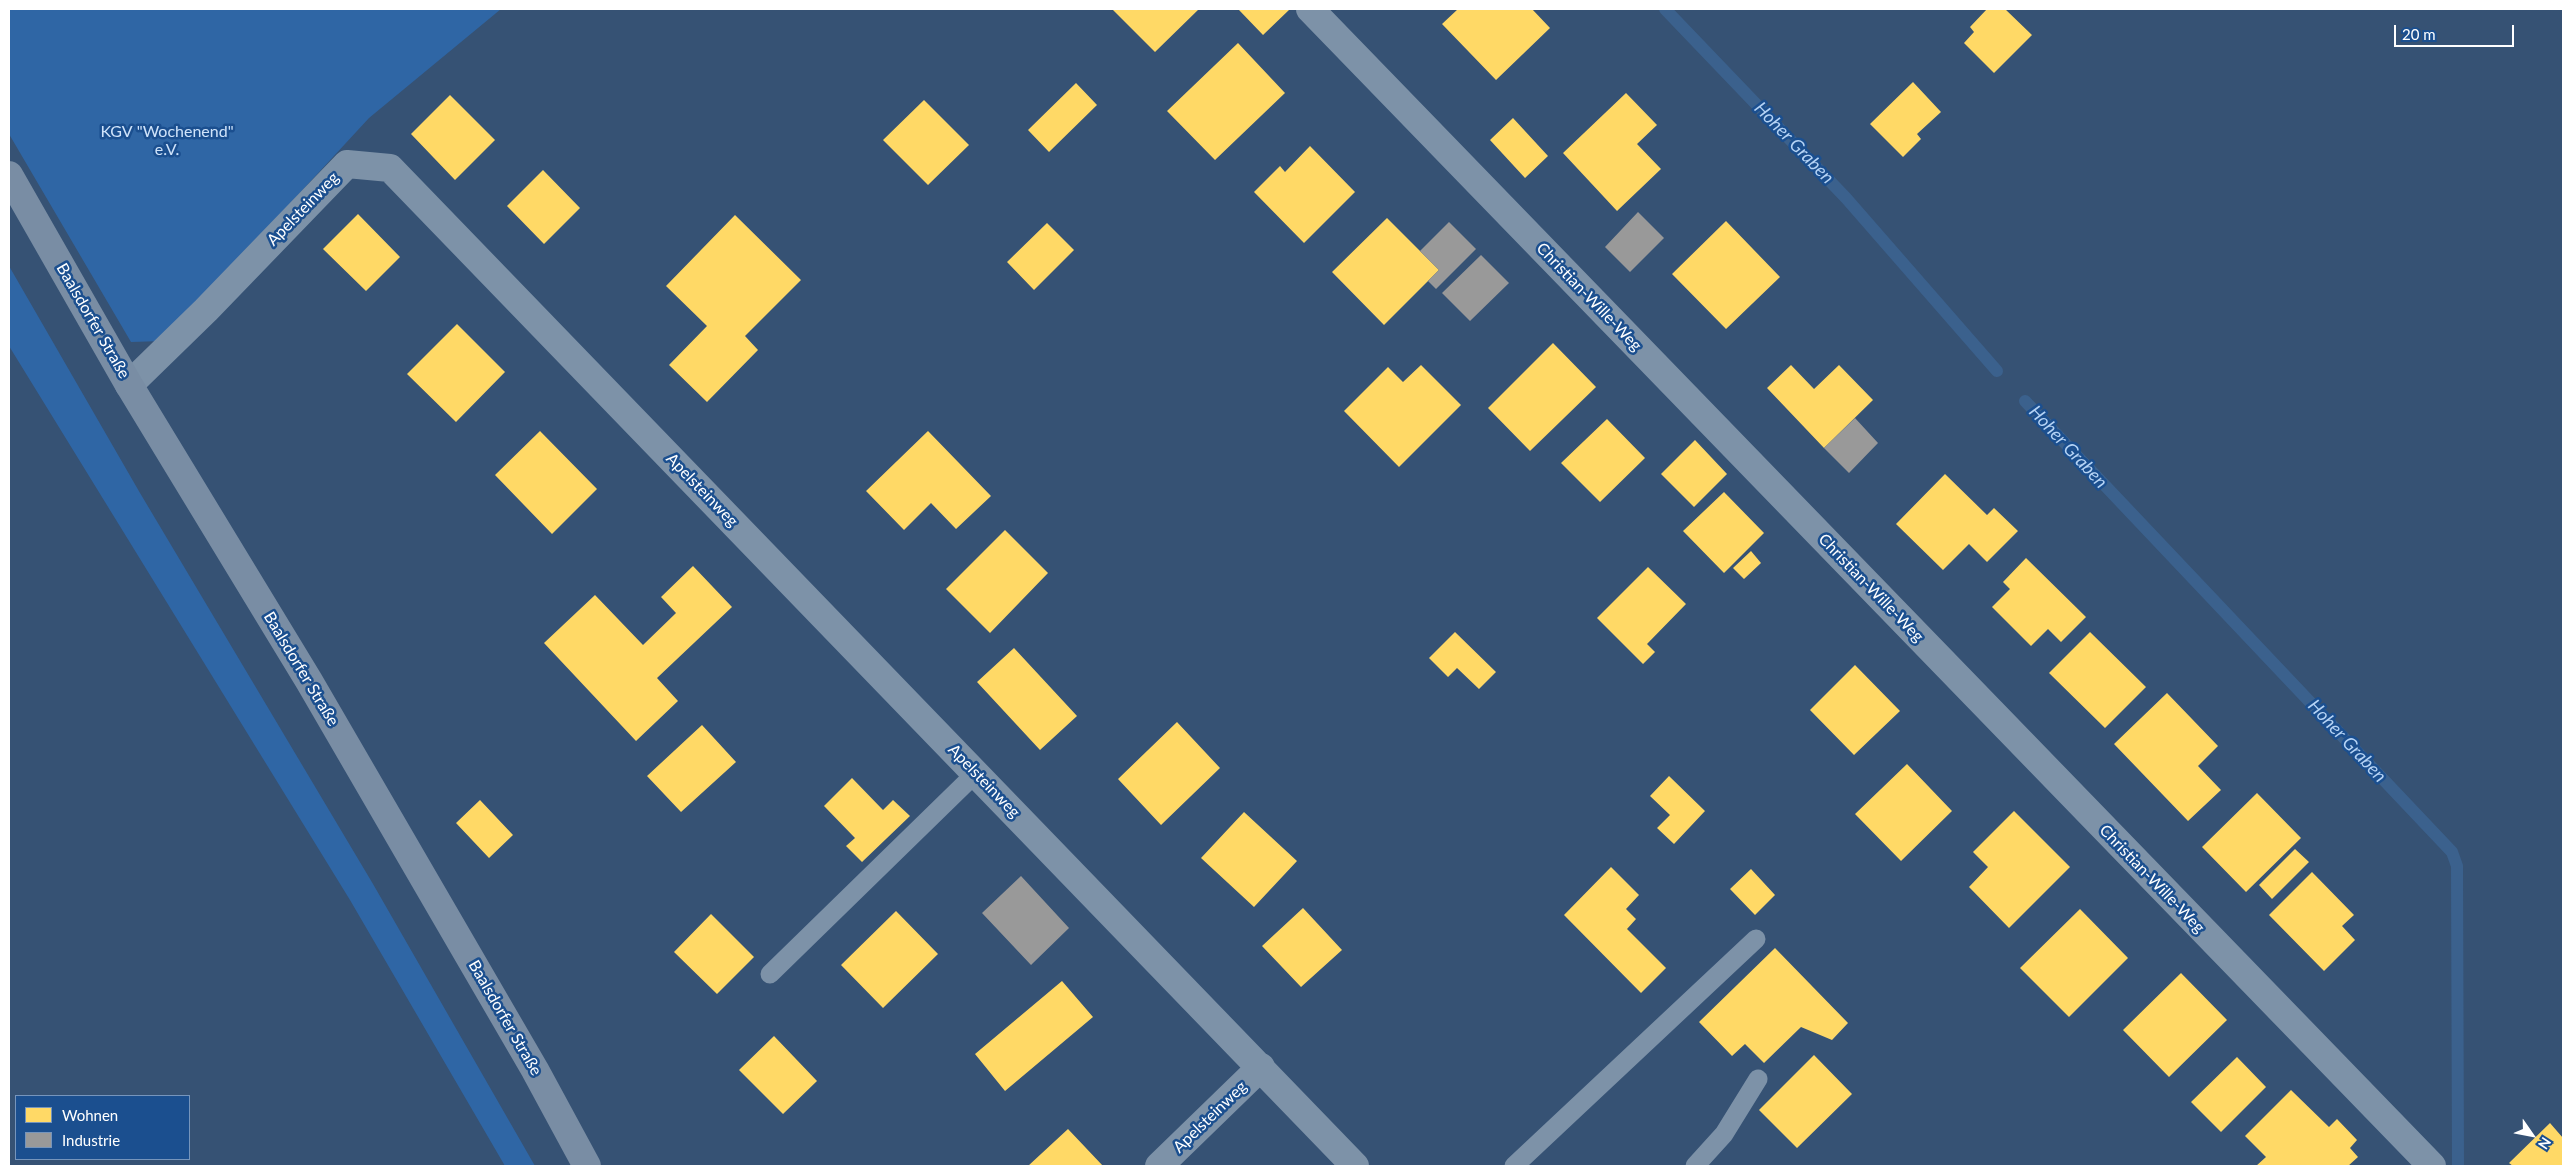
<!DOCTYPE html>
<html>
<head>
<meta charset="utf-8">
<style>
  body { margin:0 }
  #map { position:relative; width:2572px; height:1175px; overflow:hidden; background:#365274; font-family:Lato,sans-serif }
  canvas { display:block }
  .frame { position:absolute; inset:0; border:10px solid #fff; pointer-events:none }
  .legend { position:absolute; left:15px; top:1095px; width:175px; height:65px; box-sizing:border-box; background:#1b4f8f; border:1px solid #7695bc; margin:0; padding:6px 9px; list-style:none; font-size:15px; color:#fff }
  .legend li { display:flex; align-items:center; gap:10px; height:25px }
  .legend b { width:25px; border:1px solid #7695bc }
  .north { position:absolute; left:2507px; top:1110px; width:50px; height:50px; -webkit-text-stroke:4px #1b4f8f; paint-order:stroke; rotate:123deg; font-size:14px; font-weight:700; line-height:20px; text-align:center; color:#fff }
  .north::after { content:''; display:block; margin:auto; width:18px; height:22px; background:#fff; clip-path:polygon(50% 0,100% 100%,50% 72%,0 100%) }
  .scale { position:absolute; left:2394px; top:25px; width:120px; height:22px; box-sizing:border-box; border:2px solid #fff; border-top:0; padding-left:6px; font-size:15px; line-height:18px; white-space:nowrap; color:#fff; -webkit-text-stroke:4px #1b4f8f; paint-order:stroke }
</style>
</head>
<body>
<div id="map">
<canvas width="2572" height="1175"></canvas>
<div class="frame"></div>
<ul class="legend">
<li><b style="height:14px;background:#ffd966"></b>Wohnen</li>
<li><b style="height:14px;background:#999"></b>Industrie</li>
</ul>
<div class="north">N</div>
<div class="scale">20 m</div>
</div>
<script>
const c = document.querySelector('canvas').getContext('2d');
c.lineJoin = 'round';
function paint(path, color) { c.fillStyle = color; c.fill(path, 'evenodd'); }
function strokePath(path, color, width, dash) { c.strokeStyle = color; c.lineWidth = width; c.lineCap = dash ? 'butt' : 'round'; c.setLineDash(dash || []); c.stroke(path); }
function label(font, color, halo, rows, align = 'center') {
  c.font = font + ' Lato,sans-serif'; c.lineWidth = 5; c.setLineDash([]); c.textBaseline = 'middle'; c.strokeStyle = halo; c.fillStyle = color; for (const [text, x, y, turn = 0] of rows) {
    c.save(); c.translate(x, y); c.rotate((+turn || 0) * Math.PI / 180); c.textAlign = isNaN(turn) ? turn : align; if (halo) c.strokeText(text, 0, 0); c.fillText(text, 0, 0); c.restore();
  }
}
paint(new Path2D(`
  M9 9H501L369 118 163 341 131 342 9 134Z
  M9 266 140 493 373 884 535 1166H505L350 900 9 346Z`), '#2f66a5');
paint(new Path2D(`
  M1112 9H1199L1155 52Z
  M1240 9H1288L1289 10 1263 35 1239 10Z
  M1458 9H1532L1550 28 1496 80 1442 24Z
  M1987 9H2005L2032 35 1994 73 1964 43 1974 32 1970 27Z
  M1238 43 1285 93 1215 160 1167 111Z
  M1913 82 1941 112 1917 134 1921 139 1903 157 1870 124Z
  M1076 83 1097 105 1049 152 1028 130Z
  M1626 93 1657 125 1637 144 1661 169 1617 211 1563 153Z
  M450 95 495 140 455 180 411 134Z
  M924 100 969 145 928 185 883 140Z
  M1513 118 1548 156 1525 178 1490 140Z
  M1310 146 1355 192 1304 243 1254 192 1280 166 1285 172Z
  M543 170 580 208 544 244 507 206Z
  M358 214 400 257 366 291 323 249Z
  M735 215 801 280 745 336 758 350 707 402 669 365 707 326 666 286Z
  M1387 218 1439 270 1384 325 1332 272Z
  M1726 221 1780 277 1726 329 1672 274Z
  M1047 223 1074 250 1034 290 1007 262Z
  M457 324 505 372 456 422 407 374Z
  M1553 343 1596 387 1530 451 1488 408Z
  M1421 365 1461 405 1399 467 1344 411 1388 367 1403 382Z
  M1791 365 1814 389 1839 365 1873 400 1824 448 1767 388Z
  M1607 419 1645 458 1600 502 1561 463Z
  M540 431 597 489 552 534 495 475Z
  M928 431 991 496 956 529 931 503 904 530 866 491Z
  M1695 440 1727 474 1694 507 1661 474Z
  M1945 474 1987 515 1994 508 2018 531 1987 562 1969 544 1943 570 1896 524Z
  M1724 492 1764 533 1724 573 1683 531Z
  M1005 530 1048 573 990 633 946 589Z
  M1751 551 1761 563 1744 579 1733 568Z
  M2026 558 2086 617 2061 642 2048 629 2031 646 1992 607 2010 589 2003 582Z
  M693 566 732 607 657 678 678 701 636 741 544 643 595 595 643 645 676 613 661 597Z
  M1648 567 1686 604 1647 644 1655 652 1643 664 1597 618Z
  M1455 632 1496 672 1479 689 1457 668 1448 677 1429 658Z
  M2090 632 2146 687 2105 728 2049 673Z
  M1014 648 1077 716 1040 750 977 682Z
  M1855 665 1900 711 1854 755 1810 710Z
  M2167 693 2218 746 2198 766 2221 790 2188 821 2114 744Z
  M1177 722 1220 768 1161 825 1118 779Z
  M702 725 736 762 681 812 647 776Z
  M1907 764 1952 811 1901 861 1855 814Z
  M1669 776 1705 811 1674 844 1657 828 1670 815 1650 796Z
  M852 778 883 810 893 800 910 816 862 862 846 846 855 838 824 806Z
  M2257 793 2301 838 2246 892 2202 847Z
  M480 800 513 835 489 858 456 823Z
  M2014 811 2070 867 2009 928 1969 887 1988 867 1973 852Z
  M1244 812 1297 861 1254 907 1201 858Z
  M2295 849 2309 862 2272 899 2259 885Z
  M1611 867 1639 895 1626 909 1636 919 1627 929 1666 968 1641 993 1564 915Z
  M1751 869 1775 895 1755 915 1730 889Z
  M2312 872 2354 915 2342 926 2355 940 2324 971 2269 915Z
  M1303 908 1342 950 1301 987 1262 946Z
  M2080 909 2128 958 2069 1017 2020 968Z
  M896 911 938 954 883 1008 841 965Z
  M711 914 754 957 717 994 674 952Z
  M1775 948 1848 1023 1832 1040 1801 1027 1764 1063 1745 1044 1732 1056 1699 1022Z
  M2181 973 2227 1020 2169 1077 2123 1030Z
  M1062 981 1093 1017 1005 1091 975 1054Z
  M774 1036 817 1081 783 1114 739 1070Z
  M1814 1055 1852 1094 1797 1148 1759 1110Z
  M2237 1057 2266 1087 2221 1132 2191 1102Z
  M2291 1090 2329 1127 2337 1119 2357 1140 2350 1148 2358 1157 2348 1166H2256L2266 1157 2245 1136Z
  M2550 1123 2563 1138V1166H2513L2509 1163Z
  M1068 1129 1103 1166H1028Z`), '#ffd966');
paint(new Path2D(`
  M1638 212 1664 238 1630 272 1605 247Z
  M1449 222 1476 249 1436 289 1428 281 1439 270 1420 251Z
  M1481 255 1509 283 1470 321 1442 293Z
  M1855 418 1878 443 1849 473 1824 448Z
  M1021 876 1069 928 1031 965 982 913Z`), '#999');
strokePath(new Path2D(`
  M1665 9 1846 198 1997 371
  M2025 401 2452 852 2457 866 2458 1166`), '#3b618d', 12);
strokePath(new Path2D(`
  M770 974 976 773
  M1514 1166 1756 939
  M1695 1166 1724 1134 1758 1079`), '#7d92a8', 19);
strokePath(new Path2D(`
  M1310 9 2432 1166
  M129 385 206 310 347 164 390 168 1355 1166
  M1159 1166 1261 1067`), '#7d92a8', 28);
strokePath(new Path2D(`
  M9 175 129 385 309 681 535 1070 587 1166`), '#798da4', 28);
label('16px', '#cfe3fa', '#1b4f8f', [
  ["KGV \"Wochenend\"",167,132],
  ["e.V.",167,150]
]);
label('16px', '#fff', '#1b4f8f', [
  ["Apelsteinweg",303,209,-46],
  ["Christian-Wille-Weg",1589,297,46],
  ["Baalsdorfer Straße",93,321,60],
  ["Apelsteinweg",702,490,46],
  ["Christian-Wille-Weg",1871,588,46],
  ["Baalsdorfer Straße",301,669,59],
  ["Apelsteinweg",984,781,46],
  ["Christian-Wille-Weg",2152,879,46],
  ["Baalsdorfer Straße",505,1018,60],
  ["Apelsteinweg",1210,1117,-44]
]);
label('italic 18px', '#b5d3f5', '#1b4f8f', [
  ["Hoher Graben",1794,143,46],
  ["Hoher Graben",2068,447,47],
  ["Hoher Graben",2347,741,47]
]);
</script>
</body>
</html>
